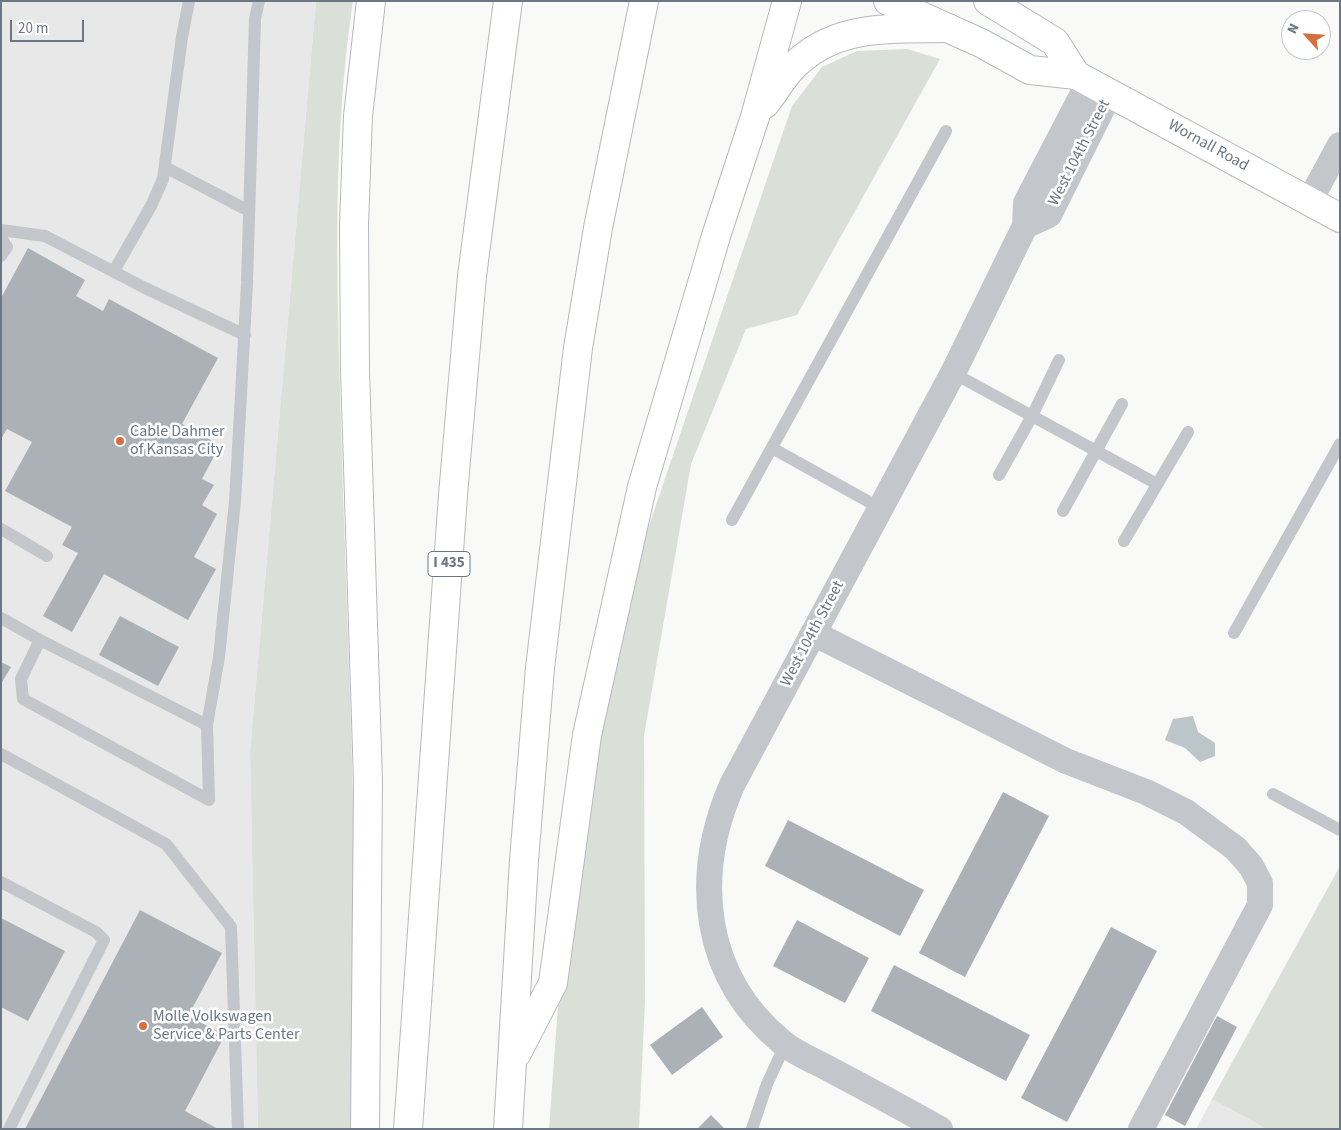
<!DOCTYPE html>
<html>
<head>
<meta charset="utf-8">
<style>
  body { margin:0 }
  #map { position:relative; width:1341px; height:1130px; overflow:hidden; background:#f9f9f7; font-family:"Source Sans 3",sans-serif }
  canvas { display:block }
  .frame { position:absolute; inset:0; border:2px solid #6b7785; pointer-events:none }
  .north { position:absolute; left:1281px; top:10px; width:50px; height:50px; box-sizing:border-box; background:#fff; border:1px solid #c4c9ce; border-radius:50%; rotate:296deg; font-size:14px; font-weight:700; line-height:20px; text-align:center; color:#6b7785 }
  .north::after { content:''; display:block; margin:auto; width:18px; height:22px; background:#d56f3b; clip-path:polygon(50% 0,100% 100%,50% 72%,0 100%) }
  .scale { position:absolute; left:10px; top:20px; width:74px; height:22px; box-sizing:border-box; border:2px solid #6b7785; border-top:0; padding-left:6px; font-size:15px; line-height:18px; white-space:nowrap; color:#6b7785; -webkit-text-stroke:4px #fff; paint-order:stroke }
</style>
</head>
<body>
<div id="map">
<canvas width="1341" height="1130"></canvas>
<div class="frame"></div>
<div class="north">N</div>
<div class="scale">20 m</div>
</div>
<script>
const c = document.querySelector('canvas').getContext('2d');
c.lineJoin = 'round';
function paint(path, color) { c.fillStyle = color; c.fill(path, 'evenodd'); }
function strokePath(path, color, width, dash) { c.strokeStyle = color; c.lineWidth = width; c.lineCap = dash ? 'butt' : 'round'; c.setLineDash(dash || []); c.stroke(path); }
function label(font, color, halo, rows, align = 'center') {
  c.font = font + ' "Source Sans 3",sans-serif'; c.lineWidth = 5; c.setLineDash([]); c.textBaseline = 'middle'; c.strokeStyle = halo; c.fillStyle = color; for (const [text, x, y, turn = 0] of rows) {
    c.save(); c.translate(x, y); c.rotate((+turn || 0) * Math.PI / 180); c.textAlign = isNaN(turn) ? turn : align; if (halo) c.strokeText(text, 0, 0); c.fillText(text, 0, 0); c.restore();
  }
}
paint(new Path2D(`
  M1 1H316L250 752 258 1129H1Z
  M1212 1099 1267 1129H1196Z`), '#e7e8e7');
paint(new Path2D(`
  M316 1H353C330 153 338 307 342 460 349 683 360 906 354 1129H258L250 752Z
  M907 49 940 59 797 315 746 329 691 464 644 736 645 1001 639 1129H549L570 842 626 593 792 106 822 67 857 51Z
  M1340 866V1129H1267L1212 1099Z`), '#dadfd8');
paint(new Path2D(`
  M1193 716 1198 732 1215 743V756L1200 762 1185 748 1165 740 1173 719Z`), '#bcc5ca');
paint(new Path2D(`
  M28 248 85 280 76 296 103 311 109 299 218 358 182 424 220 445 202 479 214 485 202 505 217 514 194 557 216 569 188 620 104 574 72 632 43 616 78 553 62 545 72 527 5 491 32 442 7 429 1 439V298Z
  M120 616 179 647 158 686 99 655Z
  M1 662 11 667 1 684Z
  M1003 792 1049 816 965 977 919 953Z
  M788 820 924 890 900 936 765 866Z
  M140 910 222 953 188 1016 225 1035 185 1111 218 1129H25Z
  M1 918 65 951 28 1021 1 1007Z
  M797 920 869 958 845 1003 773 966Z
  M1111 927 1157 951 1067 1122 1021 1098Z
  M894 965 1030 1035 1006 1081 871 1011Z
  M702 1007 723 1037 672 1075 650 1045Z
  M1217 1016 1237 1027 1185 1126 1165 1115Z
  M711 1115 725 1129H697Z`), '#abb1b7');
const secondary = new Path2D(`
  M888 1 981 43 1030 70 1076 75 1340 218
  M988 1 1055 42 1076 75`);
const highway = new Path2D(`
  M765 104C774 93 781 80 790 70 832 23 891 29 948 28
  M517 1053 553 983 587 735 642 487 716 236 755 117 787 1
  M365 1129 368 782 355 371 354 225 358 116 371 1
  M408 1129 453 495 472 276 508 1
  M508 1129 524 860 540 668 578 348 598 228 644 1`);
strokePath(secondary, '#b6babe', 30);
strokePath(highway, '#b6b9bc', 30);
strokePath(new Path2D(`
  M165 167 249 211
  M1 230 45 236 145 288 245 335
  M1 238 7 247 1 256
  M114 271 151 206 163 179 182 37 189 1
  M953 373 1157 484
  M772 448 880 508
  M999 475 1032 416 1059 360
  M1063 511 1122 404
  M732 520 946 131
  M1 529 47 556
  M1124 541 1188 432
  M1 618 40 640 207 725
  M1234 633 1340 444
  M40 640 21 679 23 699 209 800 207 725 219 657 235 501 240 413 247 283 255 19 259 1
  M1 754 166 844 231 927 238 1129
  M1273 794 1340 830
  M1 882 96 932 104 940 9 1129
  M752 1129 767 1084 785 1045`), '#c3c6ca', 12);
strokePath(new Path2D(`
  M1309 202 1340 145
  M1025 226 1049 215 1110 93
  M813 633 1066 761 1146 792 1186 812 1235 848 1251 866 1260 883V905L1141 1129
  M940 1129C904 1109 869 1090 833 1071 817 1062 798 1055 783 1043 702 977 692 877 732 785L953 373 1025 226 1026 203 1089 82`), '#c3c6ca', 26);
strokePath(secondary, '#fff', 28);
strokePath(highway, '#fff', 28);
for (const [x, y, r, color] of [
  [120,441,5,"#d56f3b"],
  [143,1026,5,"#d56f3b"]
]) { const dot = new Path2D(); dot.arc(x, y, r, 0, 2 * Math.PI); c.fillStyle = color; c.fill(dot); strokePath(dot, '#fff', 2); }
for (const [x, y, w] of [
  [449,564,42]
]) { const box = new Path2D(); box.roundRect(x - w / 2, y - 12.5, w, 25, 4); c.fillStyle = '#fff'; c.fill(box); strokePath(box, '#6b7785', 1); }
label('bold 15px', '#6b7785', null, [
  ["I 435",449,564]
]);
label('16px', '#6b7785', '#fff', [
  ["Wornall Road",1208,146,29],
  ["West 104th Street",1080,153,-63],
  ["West 104th Street",813,634,-62]
]);
label('16px', '#6b7785', '#fff', [
  ["Cable Dahmer",130,432],
  ["of Kansas City",130,450],
  ["Molle Volkswagen",153,1017],
  ["Service & Parts Center",153,1035]
], 'left');
</script>
</body>
</html>
